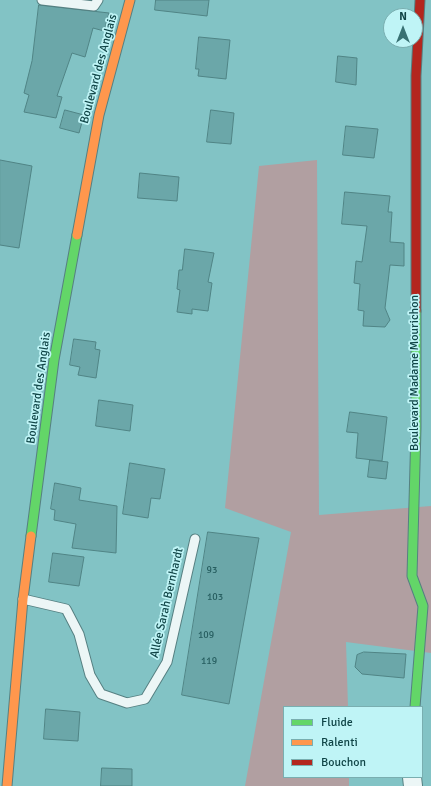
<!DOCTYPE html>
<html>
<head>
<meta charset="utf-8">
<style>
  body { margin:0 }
  #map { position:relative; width:431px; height:786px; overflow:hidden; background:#82c3c5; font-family:Signika,sans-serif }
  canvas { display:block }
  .legend { position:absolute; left:283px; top:706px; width:140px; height:72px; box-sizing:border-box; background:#bff4f6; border:1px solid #79aeb0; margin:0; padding:5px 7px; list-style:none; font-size:12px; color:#104547 }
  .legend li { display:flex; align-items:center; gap:8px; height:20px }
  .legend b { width:20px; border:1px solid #79aeb0 }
  .north { position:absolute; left:383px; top:8px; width:40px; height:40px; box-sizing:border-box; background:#bff4f6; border:1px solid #79aeb0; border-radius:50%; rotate:0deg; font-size:11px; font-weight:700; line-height:16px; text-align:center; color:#104547 }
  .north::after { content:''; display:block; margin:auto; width:14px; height:18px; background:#387173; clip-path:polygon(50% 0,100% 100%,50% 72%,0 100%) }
</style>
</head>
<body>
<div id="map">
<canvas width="431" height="786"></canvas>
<ul class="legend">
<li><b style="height:5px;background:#63d668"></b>Fluide</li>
<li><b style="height:5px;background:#ff974d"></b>Ralenti</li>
<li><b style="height:5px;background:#b3261e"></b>Bouchon</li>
</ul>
<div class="north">N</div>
</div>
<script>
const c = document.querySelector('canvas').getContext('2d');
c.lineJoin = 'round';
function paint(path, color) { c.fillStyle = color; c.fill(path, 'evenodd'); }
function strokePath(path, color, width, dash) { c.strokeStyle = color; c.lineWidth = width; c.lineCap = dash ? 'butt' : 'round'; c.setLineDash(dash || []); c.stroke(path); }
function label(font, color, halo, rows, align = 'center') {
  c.font = font + ' Signika,sans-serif'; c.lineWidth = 3.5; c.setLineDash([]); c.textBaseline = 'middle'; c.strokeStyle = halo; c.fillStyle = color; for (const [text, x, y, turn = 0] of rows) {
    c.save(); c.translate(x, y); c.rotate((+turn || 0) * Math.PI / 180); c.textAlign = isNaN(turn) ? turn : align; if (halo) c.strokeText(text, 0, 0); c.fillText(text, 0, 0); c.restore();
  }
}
paint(new Path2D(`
  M317 160 319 515 431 506V653L346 642 348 707H284V777H349V786H245L291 532 225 508 259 166Z`), '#b19fa1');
const building = new Path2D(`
  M156 0H209L207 16 155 10Z
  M39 5 109 13 104 31 93 28 85 57 72 53 57 96 62 97 56 118 24 112 29 95 24 93 32 61Z
  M199 37 230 40 226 79 198 76 199 69H196Z
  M338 56 357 58 356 85 336 82Z
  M65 110 84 115 79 133 60 128Z
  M211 110 234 113 231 144 207 142Z
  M346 126 378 129 374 158 343 155Z
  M0 160 32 166 19 248 0 245Z
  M140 173 179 177 177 201 138 198Z
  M345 192 390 196 388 212H392L390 242 404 243V266L390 265 385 308 390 320 385 327 363 326 364 311 358 310 360 284 354 283 356 261 362 262 367 226 342 224Z
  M185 249 214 253 208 282 212 283 208 311 192 309V314L177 312 180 290 177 289 179 270H182Z
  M74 339 96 342 95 349 100 350 96 378 78 375 80 367 70 365Z
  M99 400 133 405 130 431 96 426Z
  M350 412 387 417 382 461 356 458 358 433 347 432Z
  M370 460 388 462 386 479 368 477Z
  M130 463 165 469 160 499 151 498 148 518 123 514Z
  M55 483 81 488 79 500 117 506 116 553 72 548 76 524 54 520 55 510 51 509Z
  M208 532 259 538 229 704 182 695Z
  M53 553 84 557 79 586 49 582Z
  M364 652 406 654 404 678 362 674 355 667 357 655Z
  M46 709 80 712 78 741 44 739Z
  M102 768 132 769V786H101Z`);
paint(building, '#6ba7a9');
strokePath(building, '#508485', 1);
const lane = new Path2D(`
  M42 0 94 6 98 0
  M23 599 66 609 79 634 90 675 101 694 127 703 145 699 167 662 195 539`);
const street = new Path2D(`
  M412 777 413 786`);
const fast = new Path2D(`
  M31 536 54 360 77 235
  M415 707 423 606 412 576 416 428V311`);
const slow = new Path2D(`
  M77 235 99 115 130 0
  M7 786 23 599 31 536`);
const jam = new Path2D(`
  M416 311V76L420 0`);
strokePath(lane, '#568082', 11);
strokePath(street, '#568082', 20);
strokePath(fast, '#568082', 11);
strokePath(slow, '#568082', 11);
strokePath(jam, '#568082', 11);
strokePath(lane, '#ecf6f6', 9);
strokePath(street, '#ecf6f6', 18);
strokePath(fast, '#63d668', 9);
strokePath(slow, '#ff974d', 9);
strokePath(jam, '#b3261e', 9);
label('10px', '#275e60', null, [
  ["93",212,570],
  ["103",215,597],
  ["109",206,635],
  ["119",209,661]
]);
label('12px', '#104547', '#bff4f6', [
  ["Boulevard des Anglais",99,69,-75],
  ["Boulevard Madame Mourichon",415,373,-90],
  ["Boulevard des Anglais",39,388,-82],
  ["Allée Sarah Bernhardt",167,603,-77]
]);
</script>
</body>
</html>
